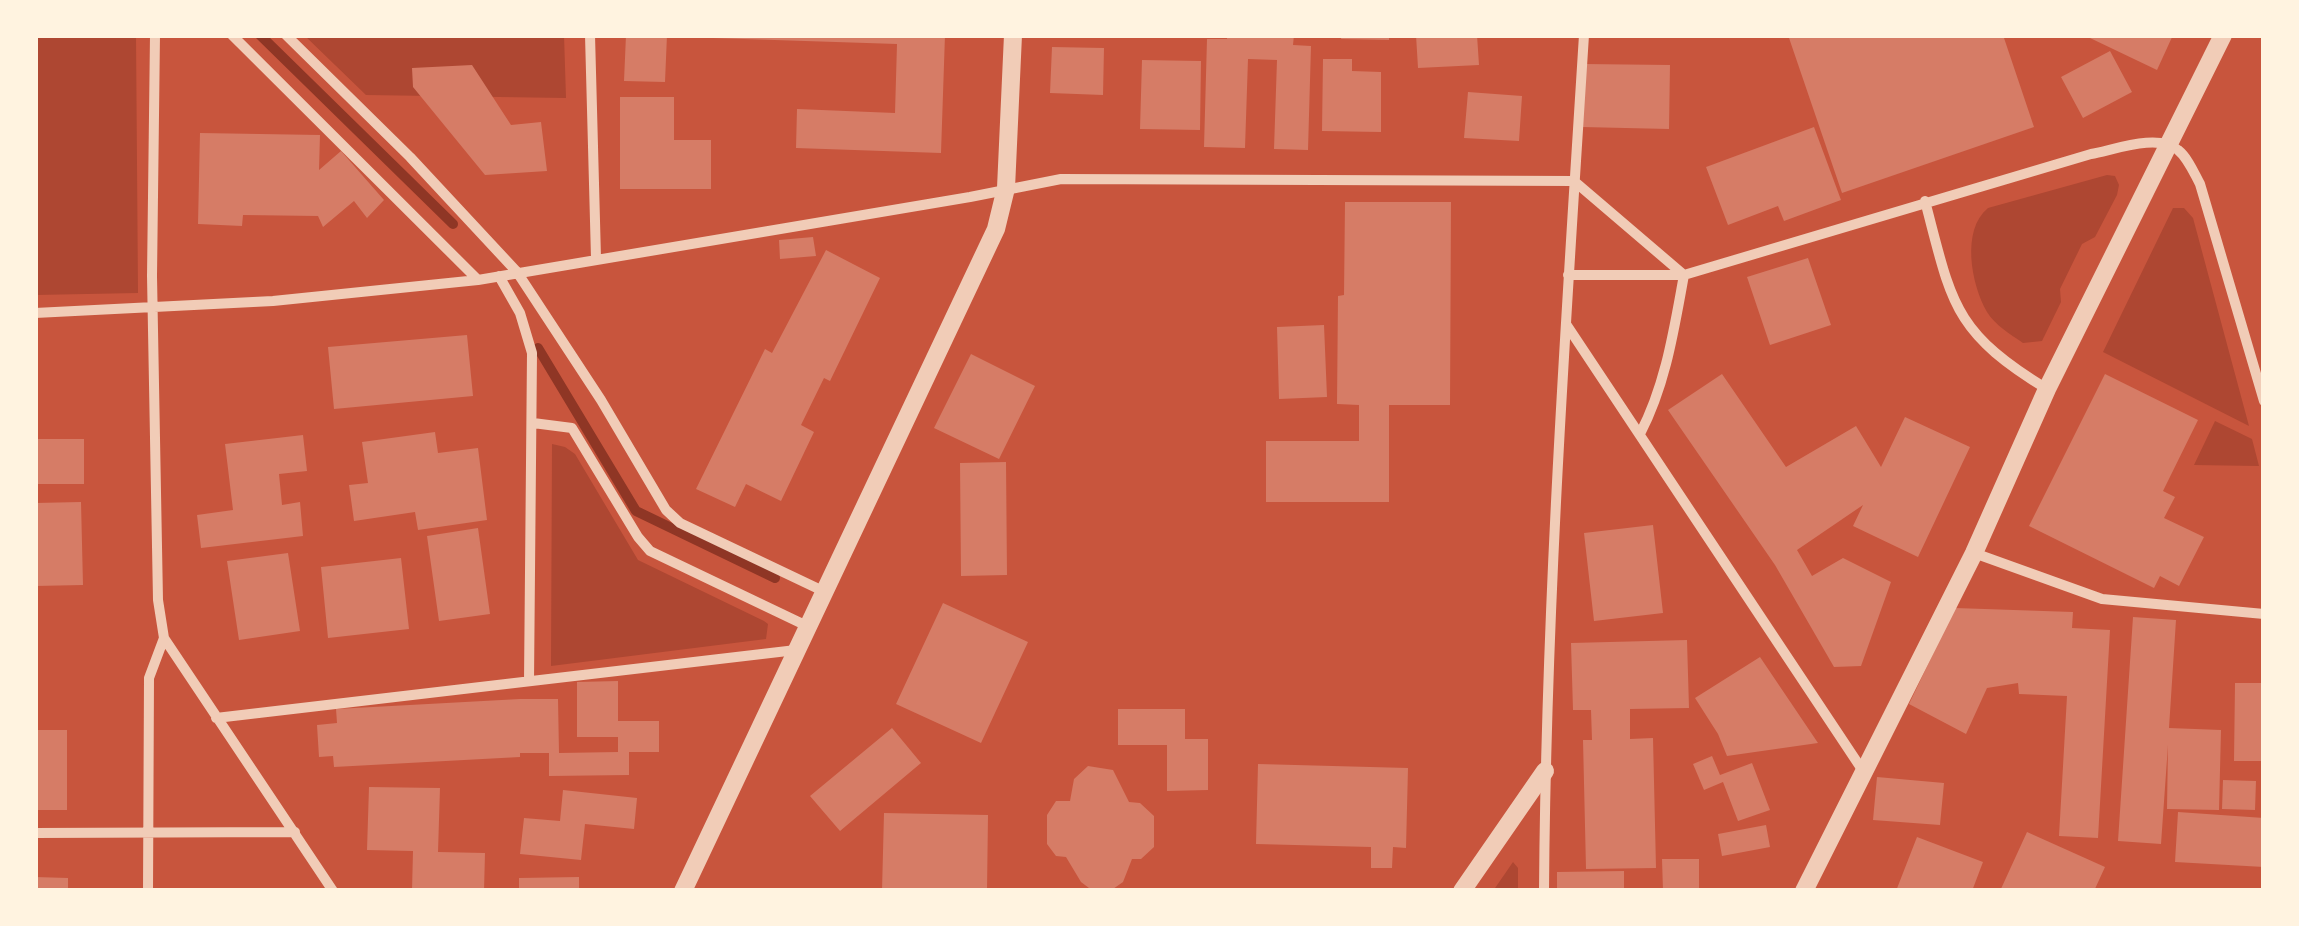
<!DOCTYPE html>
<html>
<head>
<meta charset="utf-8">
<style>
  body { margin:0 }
  #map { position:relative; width:2299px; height:926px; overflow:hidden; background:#c8553d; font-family:"PT Sans",sans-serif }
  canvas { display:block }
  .frame { position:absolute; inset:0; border:38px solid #fff3e0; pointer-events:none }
</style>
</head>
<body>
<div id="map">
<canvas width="2299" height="926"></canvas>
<div class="frame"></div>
</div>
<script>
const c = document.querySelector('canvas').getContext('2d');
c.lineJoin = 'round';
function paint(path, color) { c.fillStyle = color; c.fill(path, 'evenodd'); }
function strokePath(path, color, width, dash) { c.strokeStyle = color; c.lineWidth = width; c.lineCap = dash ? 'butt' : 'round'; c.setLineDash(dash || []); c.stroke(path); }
paint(new Path2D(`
  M35 35H136L138 293 35 295Z
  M304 35H564L566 98 366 95Z
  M2107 175 2115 176 2119 185 2117 195 2095 237 2082 244 2060 289 2061 302 2042 341 2023 343C2010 334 1995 325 1987 312 1971 284 1961 230 1988 208Z
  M2173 208H2184L2193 218 2249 426 2103 352Z
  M2215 421 2252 439 2259 466 2194 465Z
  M552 444 565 447 575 454 638 560 764 621 768 624 766 639 551 666Z
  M1513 862 1518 868V891H1493Z`), '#ae4732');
strokePath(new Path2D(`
  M260 35 453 224
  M538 348 636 511 775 578`), '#8f3625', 10);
paint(new Path2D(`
  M626 35H667L665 82 624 81Z
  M713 35H945L941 153 796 148 797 109 895 113 897 44 713 38Z
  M1227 35H1294L1293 45 1311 46 1308 150 1274 149 1277 60 1248 59 1245 148 1204 147 1207 39H1227Z
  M1342 35H1389V40L1341 39Z
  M1416 35H1477L1479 65 1418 68Z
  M1788 35H2003L2034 127 1842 193Z
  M2091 35H2173L2157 70 2090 38Z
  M1052 47 1104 48 1103 95 1050 93Z
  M2110 51 2132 92 2083 118 2061 77Z
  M1323 59H1352V71L1381 72V132L1322 131Z
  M1142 60 1201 61 1200 130 1140 129Z
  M1583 64 1670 65 1669 129 1582 127Z
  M472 65 511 125 541 122 547 171 485 175 413 87 412 68Z
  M1468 92 1522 96 1519 141 1464 138Z
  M620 97H674V140H711V189H620Z
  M1814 127 1841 200 1784 221 1778 206 1728 225 1706 167Z
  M200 133 320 135 319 170 341 151 384 200 367 218 354 201 323 227 318 216 243 215 242 226 198 224Z
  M1345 202H1451L1450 405H1389V502H1266V441H1359V405L1337 404 1338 296 1344 295Z
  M813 237 816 256 780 259 779 240Z
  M826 250 880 278 830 381 824 378 801 425 814 432 781 501 746 484 735 507 696 489 765 349 772 353Z
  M1808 258 1831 325 1770 345 1747 277Z
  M1324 325 1327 397 1279 399 1277 327Z
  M467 335 473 396 334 409 328 347Z
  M971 354 1035 386 999 459 934 428Z
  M1722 374 1786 467 1856 426 1881 467 1905 417 1970 447 1918 557 1853 526 1863 505 1797 550 1812 576 1843 558 1891 582 1861 666 1834 667 1775 565 1668 410Z
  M2105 374 2198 420 2163 491 2175 497 2164 518 2204 537 2179 586 2160 576 2154 588 2029 526Z
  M435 432 438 453 478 448 487 520 418 530 415 512 354 521 349 485 368 483 362 442Z
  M303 435 307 471 279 474 282 505 300 502 303 536 201 548 197 515 233 510 225 444Z
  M35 439H84V484H35Z
  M1006 462 1007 575 961 576 960 463Z
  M81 502 83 585 35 586V503Z
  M1653 525 1663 613 1594 621 1584 533Z
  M478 528 490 614 439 621 427 536Z
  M288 553 300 631 239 640 227 561Z
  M401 558 409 629 328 638 321 567Z
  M943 603 1028 642 981 743 896 704Z
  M1955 608 2073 612 2072 628 2110 630 2098 838 2059 836 2067 696 2019 694 2018 683 1987 688 1966 734 1909 704Z
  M2133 617 2176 620 2169 728 2221 730 2219 810 2167 809 2168 745 2161 844 2118 841Z
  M1687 640 1689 708 1630 709V739L1653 738 1656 868 1586 869 1583 740H1592L1591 710H1573L1571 643Z
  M1760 657 1818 743 1727 756 1718 734 1695 698Z
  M618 681V721H659V752H629V775L549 776V753H520V757L334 767 333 756 319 757 317 725 337 723 336 709 520 699H558L559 753 618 752V737H577V682Z
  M2235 683H2264V761H2234Z
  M1118 709H1185V739H1208V790L1167 791V745H1118Z
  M892 728 921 763 840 831 810 796Z
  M35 730H67V810H35Z
  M1712 756 1720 775 1752 763 1770 810 1738 821 1723 782 1704 790 1693 764Z
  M1258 764 1408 768 1406 848 1393 847 1392 868H1371V847L1256 844Z
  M1088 766 1113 770 1129 802 1140 803 1154 816V847L1141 859H1132L1123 882 1113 889 1089 888 1081 882 1066 857 1056 856 1047 844V815L1056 801H1070L1074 779Z
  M1877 777 1944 783 1940 825 1873 820Z
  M2223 780 2256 781 2255 810 2222 809Z
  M369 787 440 788 438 852 485 853 484 891H412L413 851 367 850Z
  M563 790 637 798 634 829 585 824 581 860 520 854 524 818 560 821Z
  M2178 812 2264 818V867L2175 862Z
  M884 813 988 815 987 891H882Z
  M1766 825 1770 847 1722 856 1718 834Z
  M2027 832 2105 867 2094 891H2000Z
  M1917 837 1983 862 1972 891H1896Z
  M1662 859H1699V891H1663Z
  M1624 871V891H1557V872Z
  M35 877 68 878V891H35Z
  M579 877V891H519V878Z`), '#d67c66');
strokePath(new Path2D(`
  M155 35 152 276 158 600 164 638 333 891
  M232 35 478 280
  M286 35 410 157 517 272 601 400 666 510 680 523 823 591
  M590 35 596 258
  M1574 181 1684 275C1674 329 1666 384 1640 434
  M1925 201C1952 303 1952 331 2047 389
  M1568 275H1684L2091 154C2114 150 2158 133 2178 150 2188 158 2194 173 2200 184L2264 401
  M499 276 520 313 532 353 529 681
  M35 313 273 301 478 280 970 197 1061 179 1574 181
  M1566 324 1863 771
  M533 423 572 428 638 537 650 551 807 626
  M1974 553 2102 599 2264 614
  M216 718 796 650
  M35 833 295 832
  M148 891 149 678 164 638
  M1544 891C1546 606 1566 320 1584 35`), '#f1ccb7', 10);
strokePath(new Path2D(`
  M683 891 996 229 1006 188 1013 35
  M1462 891 1545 771
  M1804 891 1974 553 2047 389 2223 35`), '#f1ccb7', 18);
</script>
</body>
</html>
